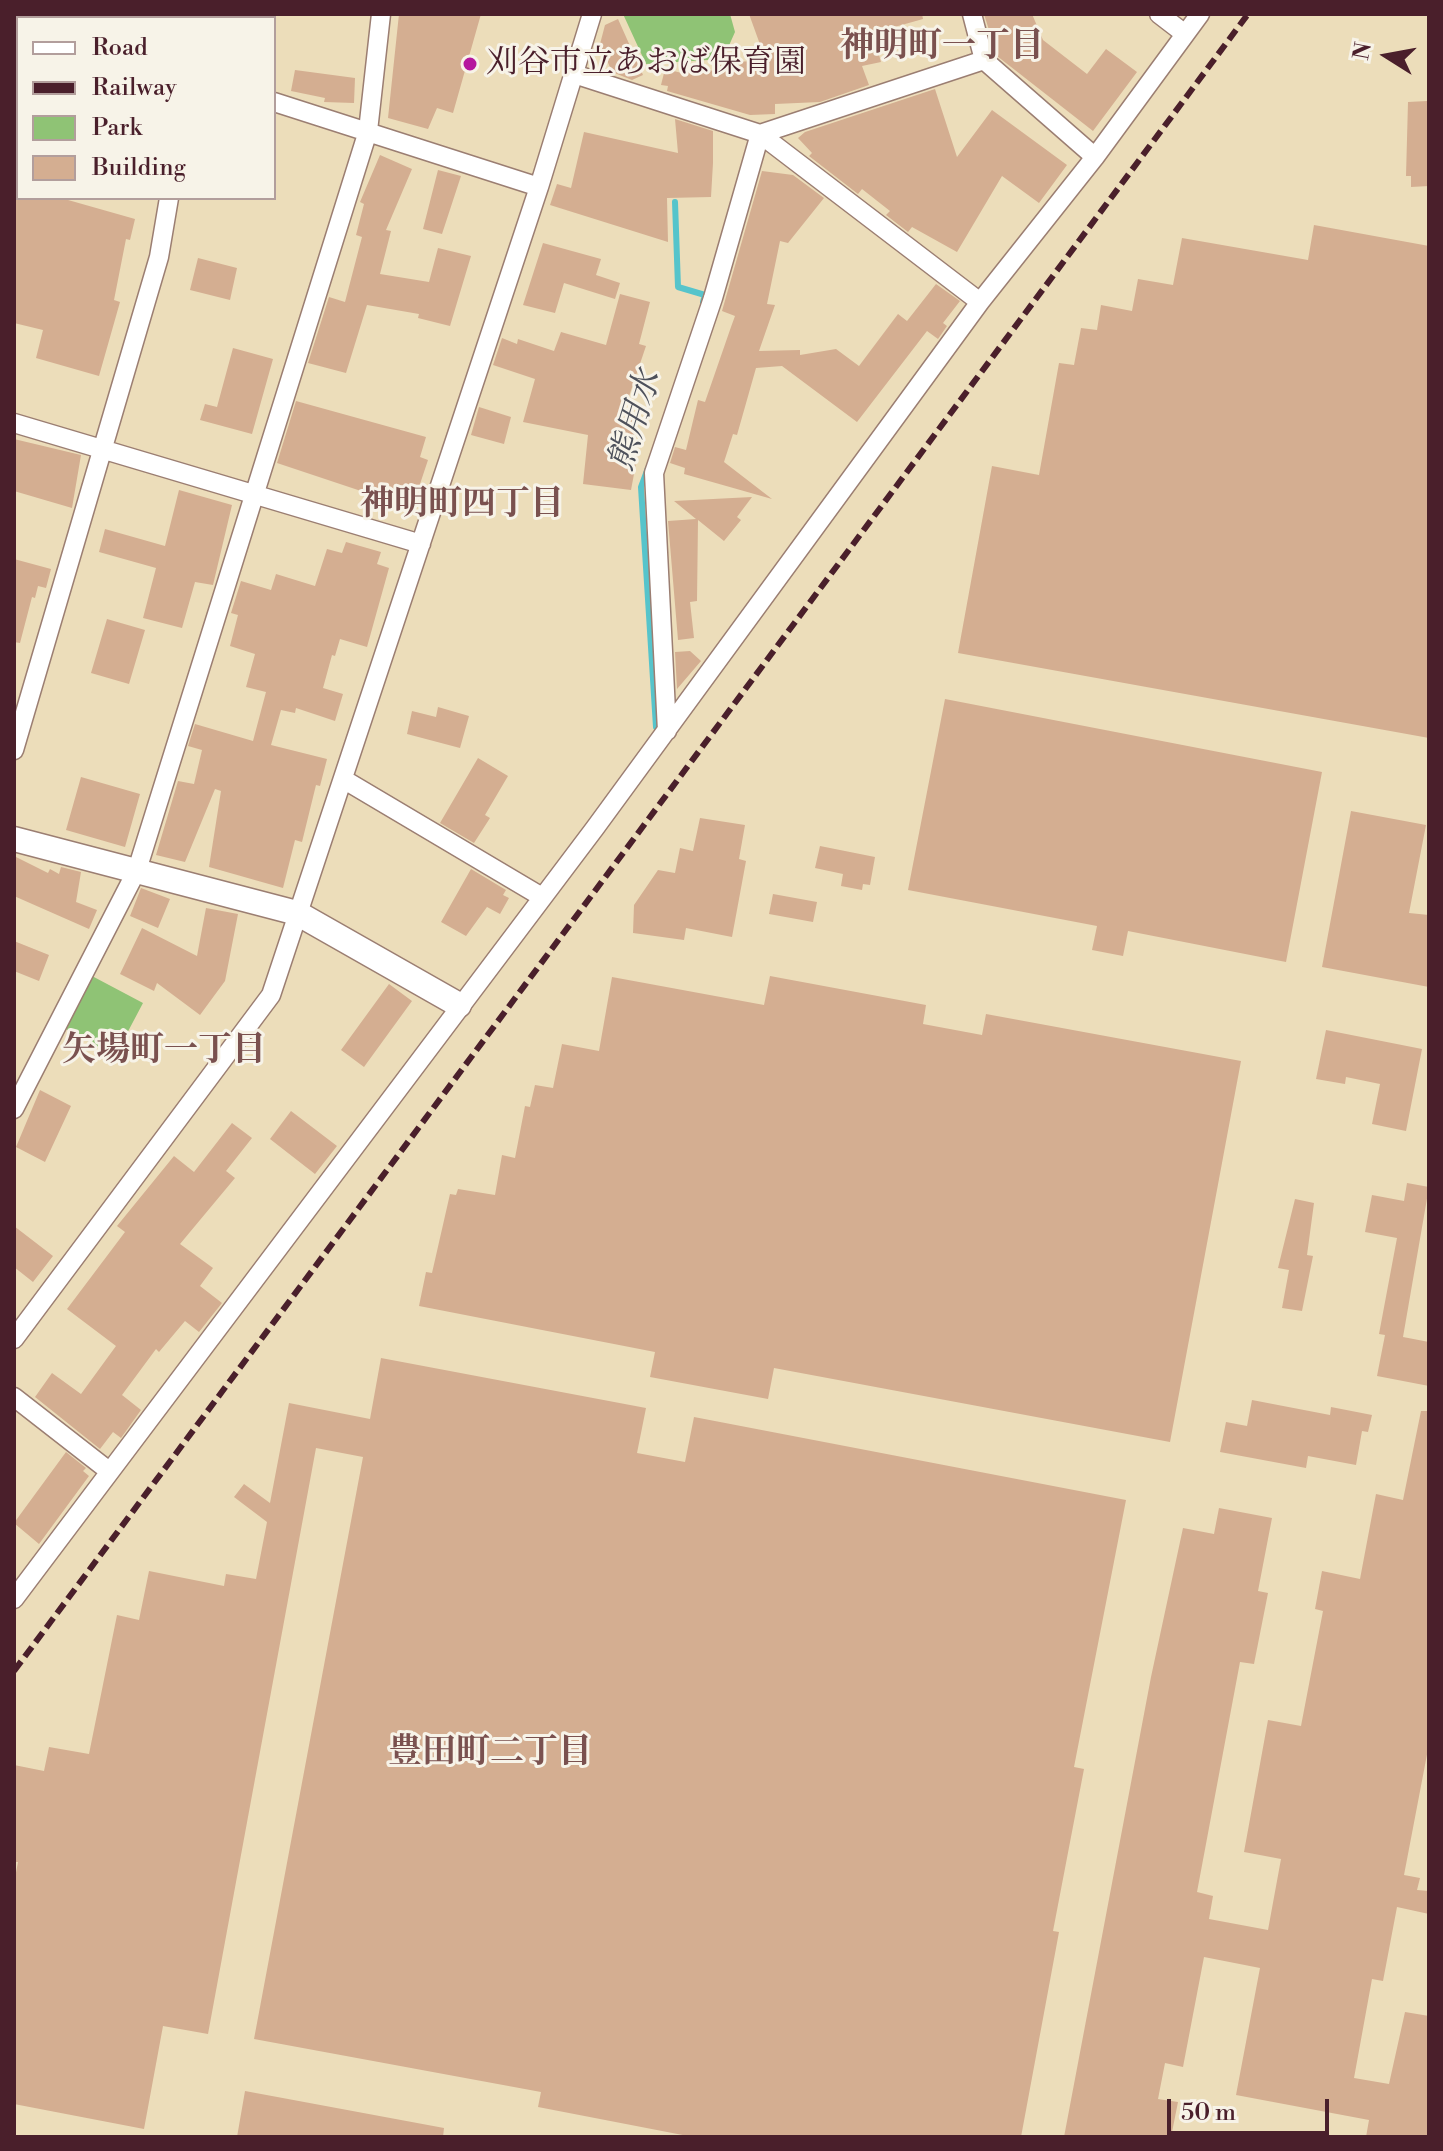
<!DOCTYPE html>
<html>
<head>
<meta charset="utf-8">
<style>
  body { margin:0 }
  #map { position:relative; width:1443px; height:2151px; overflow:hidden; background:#ecddba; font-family:"Libre Bodoni",serif }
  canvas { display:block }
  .frame { position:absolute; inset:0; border:16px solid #4a1f2b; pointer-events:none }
  .legend { position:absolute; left:16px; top:16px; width:260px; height:184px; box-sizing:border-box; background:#f7f3e8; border:2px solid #b29e9c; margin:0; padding:10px 14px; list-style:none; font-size:24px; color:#4a1f2b }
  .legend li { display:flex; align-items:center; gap:16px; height:40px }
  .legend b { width:40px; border:2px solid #b29e9c }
  .north { position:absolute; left:1347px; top:16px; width:80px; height:80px; -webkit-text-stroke:6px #f7f3e8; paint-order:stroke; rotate:281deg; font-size:22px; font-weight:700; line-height:32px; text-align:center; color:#4a1f2b }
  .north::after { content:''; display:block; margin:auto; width:28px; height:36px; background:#4a1f2b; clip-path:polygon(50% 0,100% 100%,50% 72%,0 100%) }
  .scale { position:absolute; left:1167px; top:2099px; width:162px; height:36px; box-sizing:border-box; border:4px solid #4a1f2b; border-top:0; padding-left:10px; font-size:24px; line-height:28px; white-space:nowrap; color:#4a1f2b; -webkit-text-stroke:6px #f7f3e8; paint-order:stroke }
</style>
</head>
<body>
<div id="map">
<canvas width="1443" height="2151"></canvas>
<div class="frame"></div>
<ul class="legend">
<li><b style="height:10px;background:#fff"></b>Road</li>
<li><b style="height:10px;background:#4a1f2b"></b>Railway</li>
<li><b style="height:22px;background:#8fc375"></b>Park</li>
<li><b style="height:22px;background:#d4ae91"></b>Building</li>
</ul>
<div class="north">N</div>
<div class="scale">50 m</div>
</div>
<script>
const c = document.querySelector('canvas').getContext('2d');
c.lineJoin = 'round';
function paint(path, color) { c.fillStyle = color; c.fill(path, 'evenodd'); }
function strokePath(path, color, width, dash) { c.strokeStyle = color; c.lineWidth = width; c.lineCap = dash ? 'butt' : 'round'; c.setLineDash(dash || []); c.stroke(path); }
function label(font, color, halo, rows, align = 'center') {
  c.font = font + ' "Libre Bodoni","Noto Serif JP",serif'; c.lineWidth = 6; c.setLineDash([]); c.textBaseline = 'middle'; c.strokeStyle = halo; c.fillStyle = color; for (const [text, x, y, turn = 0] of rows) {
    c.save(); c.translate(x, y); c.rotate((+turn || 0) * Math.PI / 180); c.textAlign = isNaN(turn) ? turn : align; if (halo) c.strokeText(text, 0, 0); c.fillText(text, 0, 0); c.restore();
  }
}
paint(new Path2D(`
  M623 14H730L735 32 723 59 646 64Z
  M92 976 143 1003 115 1056 64 1028Z`), '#8fc375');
strokePath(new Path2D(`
  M675 202 678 287 705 295 703 302
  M648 468 641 487 656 727`), '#56c4cb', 6);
paint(new Path2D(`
  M399 14H481L453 113 437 108 428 129 388 118Z
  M749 14H922L923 19 873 33 881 62 862 66 869 85 820 102 775 104V114L750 115 667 91 668 86 661 85 665 69 682 73 684 67 693 69 694 66 717 72 719 62 766 61Z
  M984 14H1032L1043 40 1087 74 1106 49 1137 72 1093 131 997 56Z
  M618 19 643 75 632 80 612 72 600 44 605 25Z
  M295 70 355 78 354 103 324 102 325 98 291 91Z
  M935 89 957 157 992 110 1067 165 1039 203 1002 176 957 252 912 227 908 232 886 215 890 211 862 189 858 194 809 156 812 153 798 138 805 132Z
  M1427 101 1429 186 1411 187V176H1406L1408 102Z
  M675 119 713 131V163L711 197 667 198 668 242 550 205 557 184 571 188 584 132 678 153Z
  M380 155 412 169 386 230 391 231 380 274 429 282 438 248 471 256 450 326 418 318 419 314 367 305 346 373 308 363 329 297 345 302 362 237 356 235 364 204 360 202Z
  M438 170 461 176 442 234 423 229Z
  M762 171 793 175 824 198 788 243 780 241 767 304 775 305 759 351 800 350V355L836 349 859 366 898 314 907 321 936 284 960 301 943 323 947 326 938 339 927 331 857 422 782 366 756 368 737 435 733 434 724 462 772 499 684 474 685 468 670 463 675 447 686 450 698 400 705 402 731 327 735 316 722 311Z
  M14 198H61L135 219 130 240 126 239 114 300 120 302 99 376 36 358 43 330 14 323Z
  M1314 225 1429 246V738L958 653 992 466 1039 475 1059 363 1074 365 1081 328 1097 330 1101 305 1132 311 1138 279 1173 285 1182 238 1308 260Z
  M543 243 601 259 596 275 620 283 615 299 564 283 555 313 523 305Z
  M198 258 237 268 230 300 190 290Z
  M620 294 650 302 639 344 646 346 622 417 639 422 626 456 637 458 631 490 583 484 588 435 523 422 535 379 493 365 502 338 517 344 518 339 554 351 561 332 606 345Z
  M233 348 273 359 252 434 200 420 205 404 217 407Z
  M296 401 426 437 420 457 428 460 412 508 277 463Z
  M479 407 511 417 504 444 471 435Z
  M14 439 81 455 72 508 14 491Z
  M179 490 232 505 213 585 195 582 182 628 143 618 156 568 99 552 105 529 165 546Z
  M752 497 737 517 741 520 724 541 698 520 697 601 690 602 694 638 678 640 668 521 696 519 674 501Z
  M346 542 381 552 377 564 389 568 367 647 340 639 335 656 332 655 323 688 343 694 335 721 296 708 295 713 281 710 271 745 327 759 320 786 316 785 302 842 295 840 283 888 209 867 221 791 215 789 185 862 156 855 178 781 194 784 202 750 188 746 195 724 253 741 266 692 246 687 255 654 230 646 238 615 231 613 241 581 271 590 276 574 315 586 327 549 342 553Z
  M14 559 51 569 46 588 38 586 35 598 32 597 20 643 14 642Z
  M107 619 145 630 129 684 91 673Z
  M690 651 701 661 677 689 675 652Z
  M945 699 1322 772 1286 962 1128 931 1123 956 1092 950 1097 926 908 890Z
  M438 707 469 716 460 748 407 734 412 711 436 717Z
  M478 758 508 776 485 815 490 818 474 843 440 823Z
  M81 777 140 794 125 847 66 830Z
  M1351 811 1426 825 1409 913 1429 915V987L1322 967Z
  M700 818 745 825 739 859 746 861 732 937 686 928 684 940 633 933 634 905 658 870 675 873 680 848 693 851Z
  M820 846 875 857 870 885 863 884 862 890 841 886 843 874 815 868Z
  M14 856 48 873 50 869 59 874 61 867 81 872 76 902 97 910 89 929 14 896Z
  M471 869 506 890 503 895 509 898 500 914 487 907 466 936 441 922Z
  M141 888 170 899 158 928 130 916Z
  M773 894 817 902 813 922 769 914Z
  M206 908 238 914 225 981 200 1015 157 983 154 991 120 974 142 928 197 956Z
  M14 941 49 955 39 981 14 971Z
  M770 976 926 1005 923 1024 982 1035 986 1014 1241 1061 1170 1442 774 1368 768 1399 650 1377 655 1352 419 1306 426 1272 432 1273 450 1194 456 1195 458 1189 495 1195 502 1155 515 1158 525 1106 530 1107 535 1085 553 1088 562 1044 599 1051 612 977 764 1005Z
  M389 984 412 1001 364 1067 341 1050Z
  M1326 1030 1422 1049 1406 1131 1372 1124 1380 1084 1346 1077 1345 1084 1316 1079Z
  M40 1090 71 1106 45 1162 16 1147Z
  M291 1111 337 1146 315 1174 270 1139Z
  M232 1123 252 1138 226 1171 235 1178 180 1244 213 1268 200 1286 222 1303 199 1332 185 1321 159 1352 156 1349 122 1395 141 1410 121 1438 113 1432 100 1449 35 1397 52 1373 81 1394 116 1346 67 1309 125 1232 117 1226 174 1156 194 1172Z
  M1407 1183 1429 1187 1403 1337 1429 1342V1386L1377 1376 1385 1335 1379 1334 1397 1238 1365 1232 1372 1195 1404 1201Z
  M1295 1199 1314 1203 1307 1255 1313 1256 1302 1311 1282 1308 1289 1270 1278 1268Z
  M14 1226 53 1256 33 1282 14 1267Z
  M381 1358 646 1408 637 1453 685 1462 694 1417 1126 1500 1074 1767 1084 1769 1053 1931 1059 1932 1021 2137H693L538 2107 541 2092 254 2039 363 1457 316 1448 208 2034 163 2026 144 2129 14 2104V1883L18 1862H14V1765L44 1771 49 1747 89 1754 117 1615 139 1620 149 1571 224 1586 226 1574 256 1579 267 1522 234 1497 244 1484 270 1503 289 1403 370 1419Z
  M1252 1400 1330 1415 1331 1407 1372 1415 1368 1432 1362 1431 1356 1465 1308 1456 1306 1468 1220 1452 1226 1422 1247 1426Z
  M1421 1411H1429V1744L1404 1875 1420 1878 1417 1890 1429 1891V1914L1397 1907 1383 1981 1372 1979 1354 2078 1389 2084 1405 2012 1429 2016V2137H1366L1369 2120 1236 2095 1260 1968 1204 1957 1183 2067 1165 2063 1158 2099 1178 2102 1171 2137H1064L1151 1677 1183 1528 1214 1534 1219 1508 1272 1518 1258 1591 1268 1593 1254 1664 1240 1662 1197 1892 1213 1896 1209 1919 1268 1930 1281 1859 1244 1852 1268 1720 1301 1726 1323 1611 1315 1609 1322 1571 1360 1579 1376 1494 1403 1500Z
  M66 1452 86 1468 83 1471 89 1476 39 1544 14 1523Z
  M245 2091 444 2128 443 2137H237Z`), '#d4ae91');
const minor = new Path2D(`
  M1159 14 1185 34
  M184 18 185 14
  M14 23 18 24
  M984 60 1095 157
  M574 74 760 134 713 298 654 473 667 731
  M274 102 539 187
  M14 126 18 113
  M760 134 984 60 972 14
  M760 134 980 302
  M14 423 421 544
  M14 750 159 257 169 198
  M343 779 542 897
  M14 1109 137 870 368 131 381 14
  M14 1339 271 995 539 187 592 14
  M14 1397 109 1471
  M14 1599 595 828 980 302 1095 157 1200 14`);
const tertiary = new Path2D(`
  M14 839 297 913 459 1005`);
strokePath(minor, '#9b7e72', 21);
strokePath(tertiary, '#9b7e72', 27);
strokePath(minor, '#fff', 18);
strokePath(tertiary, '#fff', 24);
strokePath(new Path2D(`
  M14 1671 1248 14`), '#4a1f2b', 6, [12, 6]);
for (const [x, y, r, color] of [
  [470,64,8,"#b5179e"]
]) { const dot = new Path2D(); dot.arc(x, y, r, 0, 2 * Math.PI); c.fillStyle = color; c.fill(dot); strokePath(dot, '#f7f3e8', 3); }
label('32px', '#4a1f2b', '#f7f3e8', [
  ["刈谷市立あおば保育園",486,64]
], 'left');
label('bold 34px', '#7a514f', '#f7f3e8', [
  ["神明町一丁目",942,48],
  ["神明町四丁目",462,506],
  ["矢場町一丁目",164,1052],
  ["豊田町二丁目",490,1754]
]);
label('italic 34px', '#4e515b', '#f7f3e8', [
  ["熊用水",637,421,-73]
]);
</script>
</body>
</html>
